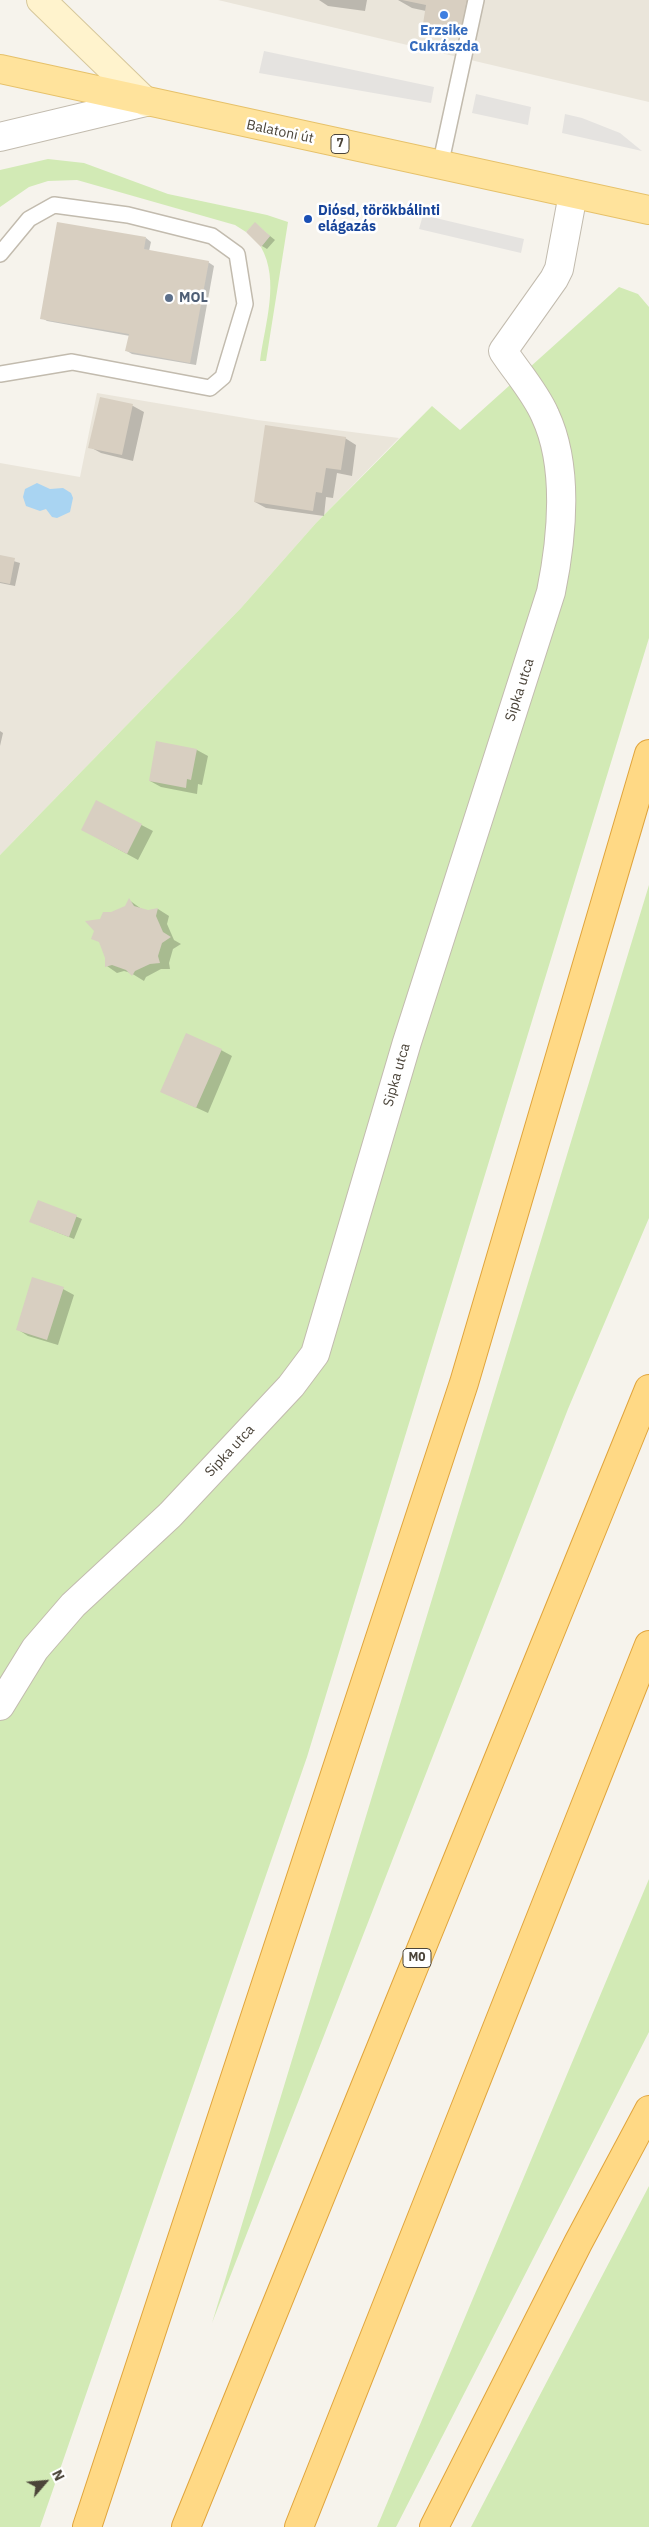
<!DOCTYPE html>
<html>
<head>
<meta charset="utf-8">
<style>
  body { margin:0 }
  #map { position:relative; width:649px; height:2527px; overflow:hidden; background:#f6f3ec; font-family:"IBM Plex Sans",sans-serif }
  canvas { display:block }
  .north { position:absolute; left:20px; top:2457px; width:50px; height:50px; -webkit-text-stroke:4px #fff; paint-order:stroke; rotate:63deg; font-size:14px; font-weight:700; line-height:20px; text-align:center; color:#4b4439 }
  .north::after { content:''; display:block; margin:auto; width:18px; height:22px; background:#4b4439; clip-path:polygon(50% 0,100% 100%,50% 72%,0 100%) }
</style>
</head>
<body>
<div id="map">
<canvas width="649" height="2527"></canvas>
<div class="north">N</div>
</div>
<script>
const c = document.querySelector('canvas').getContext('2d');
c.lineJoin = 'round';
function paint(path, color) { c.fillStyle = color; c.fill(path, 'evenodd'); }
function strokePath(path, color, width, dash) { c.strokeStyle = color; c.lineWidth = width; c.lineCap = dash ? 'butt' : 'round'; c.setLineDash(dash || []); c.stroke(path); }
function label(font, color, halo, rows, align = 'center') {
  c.font = font + ' "IBM Plex Sans",sans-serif'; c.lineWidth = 5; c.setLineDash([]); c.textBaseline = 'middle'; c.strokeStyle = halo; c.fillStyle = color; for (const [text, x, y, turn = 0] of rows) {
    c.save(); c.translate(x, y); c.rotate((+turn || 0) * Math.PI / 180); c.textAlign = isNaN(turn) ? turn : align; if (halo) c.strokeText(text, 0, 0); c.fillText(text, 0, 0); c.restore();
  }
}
paint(new Path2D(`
  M218 0H649V102L462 58Z
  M97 393 257 420 399 438 316 523 241 608 0 855V463L80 477Z`), '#eae5da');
paint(new Path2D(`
  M48 159 84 163 168 194 267 215 288 222 266 361H260C265 323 280 281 261 247L270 236 255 223 246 232 235 225 77 180 48 181 29 187 0 207V170Z
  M619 287 638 294 649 307V638L307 1757 40 2527H0V855L241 608 316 523 432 406 460 430Z
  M649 885V1218L568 1409 212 2323Z
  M649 1879V2032L396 2527H377Z
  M649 2186V2527H471Z`), '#d2eab5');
paint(new Path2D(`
  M264 51 434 87 431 103 259 73Z
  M476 94 531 107 528 125 472 113Z
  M565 114 582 118 620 133 642 151 562 133Z
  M423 215 524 239 521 253 419 229Z`), '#e5e3e0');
paint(new Path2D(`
  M37 483 50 489 63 488 71 493 73 498 70 512 57 518 52 517 46 509 40 511 26 506 23 497 25 489Z`), '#a9d4f2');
paint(new Path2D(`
  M319 0H367L365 11 328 6Z
  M398 0H483L476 39 440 32 424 23 426 11 412 8Z
  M255 224 275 240 267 249 262 246Z
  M146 238 151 242 149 251 208 262 214 266 196 365 132 354 127 351 130 336 47 321 42 318Z
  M101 398 133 406 144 412 133 461 101 453 90 447Z
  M345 438 356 445 352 476 337 473 333 498 326 497 324 516 266 508 255 502Z
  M0 557 20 563 15 586 0 583Z
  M0 731 3 733 0 746Z
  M157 742 197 750 208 756 202 785 198 784 197 794 161 787 150 781Z
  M97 802 153 831 138 860 94 836Z
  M129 900 143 910 148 912 158 909 169 916 167 924 174 940 181 944 173 949 169 963 170 969H161L146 977 144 981 131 973 124 971 117 973 107 966 101 920 126 907Z
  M221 1050 232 1056 208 1113 162 1092Z
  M39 1201 82 1219 74 1239 36 1224Z
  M63 1289 74 1295 58 1345 28 1336 17 1329Z`), '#0003');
paint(new Path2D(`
  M402 0H467L461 31 423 24 426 5Z
  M57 222 146 237 144 249 209 261 190 363 125 351 129 334 40 319Z
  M255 222 270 236 261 247 246 232Z
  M100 397 133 404 122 455 88 448Z
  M265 425 346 437 341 470 326 468 322 493 316 492 313 511 254 502Z
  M0 555 15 558 10 584 0 582Z
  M156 741 197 749 191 780 187 779 186 788 149 781Z
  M96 800 142 824 127 854 81 830Z
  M129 898 134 906 148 910 158 908 156 916 163 932 171 937 162 943 158 956 160 963 150 964 135 971 132 976 126 970 112 965 105 967V958L99 942 91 939 94 931 85 921 100 919 103 912H111L125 906Z
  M186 1033 222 1049 196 1108 160 1092Z
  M38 1200 77 1215 69 1237 29 1222Z
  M32 1277 64 1287 47 1340 16 1330Z`), '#d8cfc1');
const service = new Path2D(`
  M440 166 476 0
  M0 254 29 219 54 205 128 215 212 236 237 254 245 304 223 377 210 388 72 362 0 374`);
const minor = new Path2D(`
  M0 1706 35 1649 73 1605 170 1515 291 1386 315 1354 407 1042 551 592C562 538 569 466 545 415 535 392 516 371 503 351L554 279 559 269 573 194`);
const tertiary = new Path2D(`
  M0 137 146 102`);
const secondary = new Path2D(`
  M41 0 146 102`);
const primary = new Path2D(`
  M0 69 649 210`);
const trunk = new Path2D(`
  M87 2527 464 1383 649 754
  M186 2527 649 1389
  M299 2527 649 1645
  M434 2527 578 2243 649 2110`);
strokePath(service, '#c2bbae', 18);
strokePath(minor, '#c2bbae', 30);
strokePath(tertiary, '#c2bbae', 30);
strokePath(secondary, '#d6c79b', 30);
strokePath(primary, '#e6c16a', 30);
strokePath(trunk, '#e0a43c', 30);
strokePath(service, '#fff', 15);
strokePath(minor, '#fff', 28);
strokePath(tertiary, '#fff', 28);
strokePath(secondary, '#fff3cd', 28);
strokePath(primary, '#ffe39c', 28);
strokePath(trunk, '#ffd985', 28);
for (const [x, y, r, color] of [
  [444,15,5,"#3f7fe0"],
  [308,219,5,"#1a4fb4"],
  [169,298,5,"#5c6f8a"]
]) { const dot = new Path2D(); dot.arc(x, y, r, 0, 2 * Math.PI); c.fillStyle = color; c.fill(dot); strokePath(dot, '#fff', 2); }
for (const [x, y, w] of [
  [340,144,18],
  [417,1958,28]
]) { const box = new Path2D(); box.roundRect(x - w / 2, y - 9.5, w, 19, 4); c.fillStyle = '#fff'; c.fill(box); strokePath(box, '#4b4439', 1); }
label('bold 12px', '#4b4439', null, [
  ["7",340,144],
  ["M0",417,1958]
]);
label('bold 14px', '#366cbe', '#fff', [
  ["Erzsike",444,31],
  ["Cukrászda",444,47]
]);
label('14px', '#4b4439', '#fff', [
  ["Balatoni út",280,132,12],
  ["Sipka utca",520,690,-72],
  ["Sipka utca",397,1075,-74],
  ["Sipka utca",230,1451,-47]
]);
label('bold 14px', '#164399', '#fff', [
  ["Diósd, törökbálinti",318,211],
  ["elágazás",318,227]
], 'left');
label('bold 14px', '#4e5e75', '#fff', [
  ["MOL",179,298]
], 'left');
</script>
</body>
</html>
